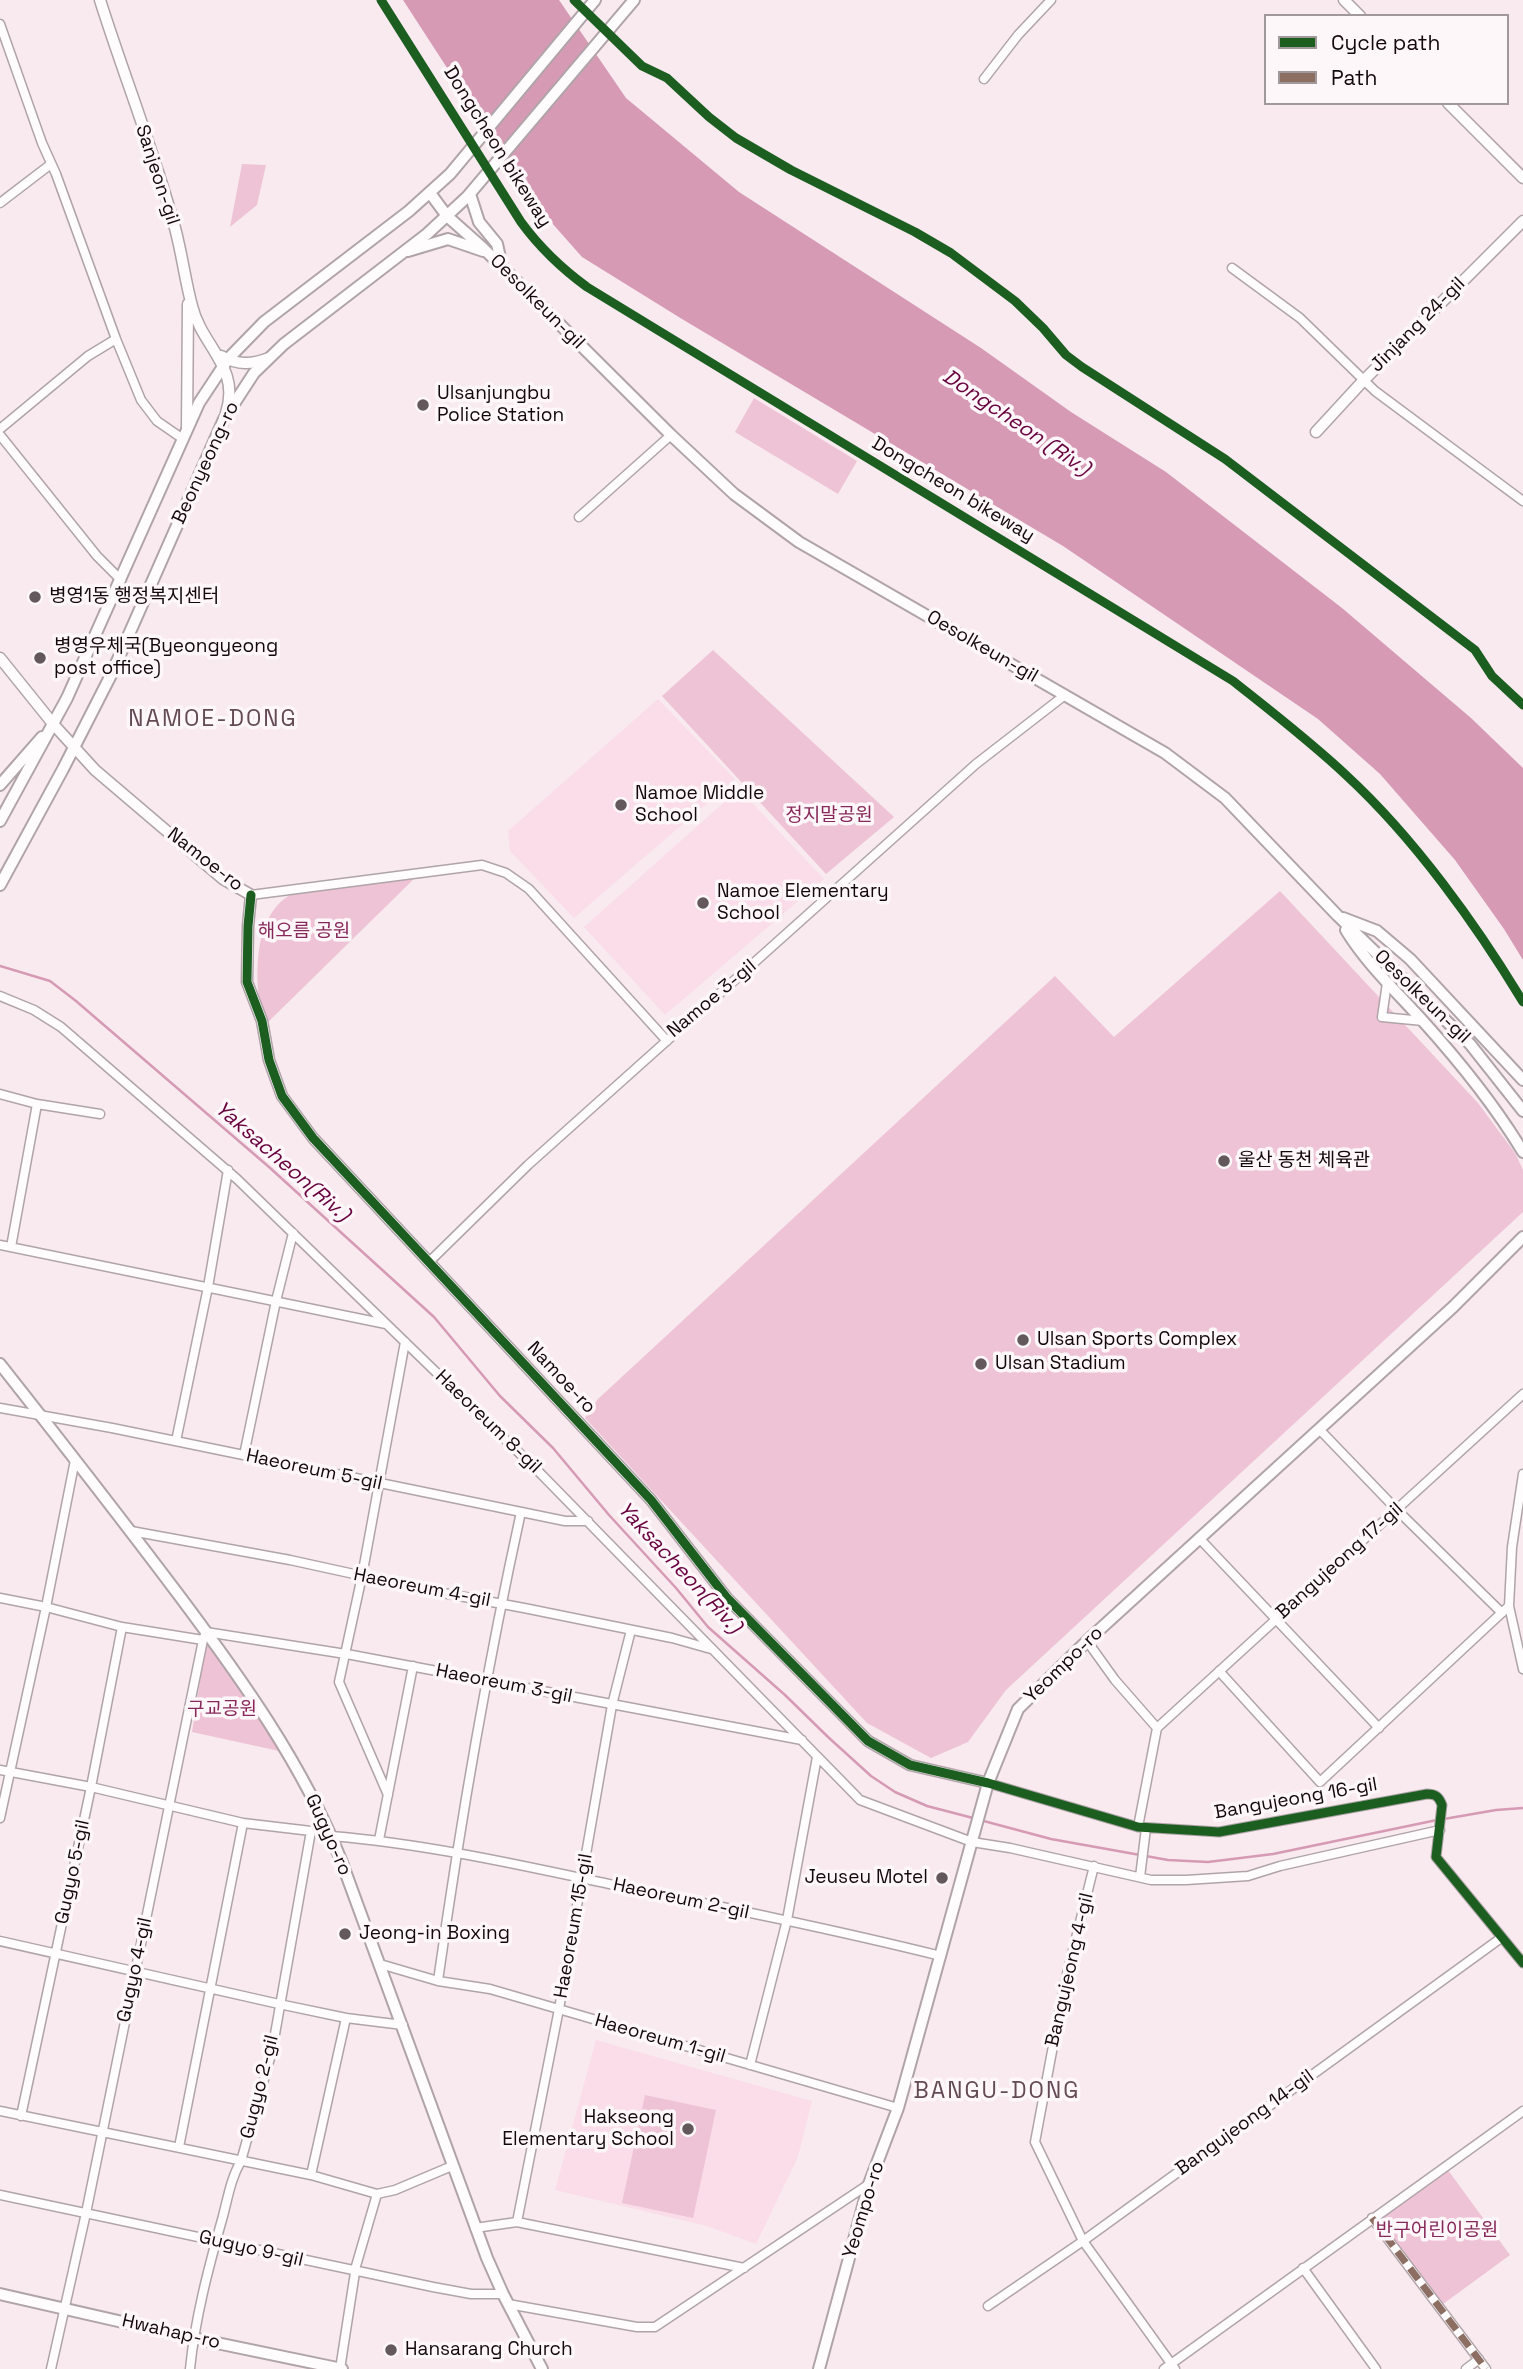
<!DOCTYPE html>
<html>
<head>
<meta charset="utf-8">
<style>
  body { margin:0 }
  #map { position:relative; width:1523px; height:2369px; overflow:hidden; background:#f8eaef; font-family:"Space Grotesk",sans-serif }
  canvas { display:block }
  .legend { position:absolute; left:1264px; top:14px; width:245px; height:91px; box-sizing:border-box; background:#fef7f9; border:2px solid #a0989b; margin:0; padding:9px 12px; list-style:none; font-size:21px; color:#13090d }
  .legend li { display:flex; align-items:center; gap:14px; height:35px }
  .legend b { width:35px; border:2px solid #a0989b }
</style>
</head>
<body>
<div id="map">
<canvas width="1523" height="2369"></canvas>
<ul class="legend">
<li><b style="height:9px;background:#1b5e20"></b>Cycle path</li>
<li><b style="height:9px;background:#8d6e63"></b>Path</li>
</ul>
</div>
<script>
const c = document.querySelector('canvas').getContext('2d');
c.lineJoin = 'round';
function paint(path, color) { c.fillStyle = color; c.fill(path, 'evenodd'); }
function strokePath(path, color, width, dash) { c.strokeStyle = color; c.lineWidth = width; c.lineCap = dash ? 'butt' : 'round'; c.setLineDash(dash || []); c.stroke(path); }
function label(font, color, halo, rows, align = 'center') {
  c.font = font + ' "Space Grotesk","Noto Sans KR",sans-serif'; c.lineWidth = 7; c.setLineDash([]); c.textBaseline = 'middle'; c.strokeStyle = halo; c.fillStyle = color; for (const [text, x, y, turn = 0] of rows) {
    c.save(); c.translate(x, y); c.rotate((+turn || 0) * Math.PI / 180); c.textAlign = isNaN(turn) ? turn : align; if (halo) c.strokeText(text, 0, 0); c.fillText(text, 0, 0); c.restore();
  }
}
paint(new Path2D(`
  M658 699 735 779 574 918 510 851 508 831Z
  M739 789 824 879 665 1015 584 927Z
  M596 2040 812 2101 798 2157 756 2244 707 2226 555 2190Z`), '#fadde9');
paint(new Path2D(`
  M242 164 266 165 257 205 230 227Z
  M754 398 857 461 838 494 735 432Z
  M713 650 894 817 826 874 662 696Z
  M421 872 263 1027C255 982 248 907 303 889 314 885 329 885 341 884 367 880 394 876 421 872Z
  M1280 891 1478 1103 1515 1153 1523 1170V1212L1006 1690 968 1742 931 1758 867 1723 585 1418 598 1399 1055 976 1114 1037Z
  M206 1642 262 1721 279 1751 192 1732Z
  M645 2095 716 2110 693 2218 622 2203Z
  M1445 2166 1510 2255 1439 2307 1372 2218Z`), '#eec3d5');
paint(new Path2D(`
  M403 0H559L626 98 739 192 981 348 1071 412 1166 472 1342 608 1471 718 1523 768V960L1504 929 1455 860 1380 774 1318 719 1063 546 682 319 582 257 536 205Z`), '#d69ab5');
strokePath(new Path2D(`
  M0 966 50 981 76 1001 269 1167 434 1317 500 1396 553 1448 609 1515 676 1588 708 1627 785 1695 828 1737 871 1776 895 1792 927 1806 973 1818
  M1444 1819 1496 1810 1523 1808
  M980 1820 1051 1839 1168 1860 1208 1862 1273 1854 1437 1820`), '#d69ab5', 2.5);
const minor = new Path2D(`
  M0 24 42 143 56 174 116 339 141 400 157 421 183 439
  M984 79 1018 35 1051 0
  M0 203 51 164
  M1232 268 1300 318 1375 391 1523 501
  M0 429 88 356 116 339
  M0 435 97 556 121 580
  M579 517 671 435
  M251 895 482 865 506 873 529 889 667 1041
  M1387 983 1382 1017 1423 1021
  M0 996 34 1010 61 1027 237 1179 542 1475 860 1800 972 1842 1010 1848 1151 1880H1186L1248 1876 1280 1866 1440 1830
  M0 1094 37 1104 100 1114
  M0 1245 386 1324
  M11 1247 37 1104
  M429 1262 528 1165 976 764 1065 695
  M0 1408 112 1428 565 1521H588
  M1319 1429 1396 1509 1502 1613
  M176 1441 208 1287 228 1170
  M244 1455 276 1301 293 1233
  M1523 1474 1512 1547 1509 1606 1523 1669
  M131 1531 290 1560 427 1590 524 1608 672 1638 711 1649
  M1199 1538 1379 1728
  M0 1598 46 1607 122 1627 203 1640
  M1087 1641 1115 1680 1157 1728 1138 1827
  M1219 1671 1320 1782 1509 1606
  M1157 1728 1523 1394
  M0 1770 91 1787 243 1823 311 1831 327 1826
  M988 1783 1138 1827 1219 1832 1427 1794C1436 1794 1439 1797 1442 1805L1436 1857 1523 1963
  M388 1795 339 1682 362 1576 405 1342
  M0 1818 46 1607 75 1460
  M331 1836C427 1844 520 1865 614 1885 723 1907 832 1929 941 1956
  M379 1840 413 1666
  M1094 1866 1065 1982 1035 2142 1083 2241 1175 2369
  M1140 1877 1146 1828
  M0 1941 279 2004 346 2018 403 2025
  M380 1964 438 1981 490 1989 898 2108
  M438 1981C460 1824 487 1667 521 1512
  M750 2065 787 1920 817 1757
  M0 2111 311 2175 377 2194 395 2190 452 2166
  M21 2116 91 1787 122 1627
  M179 2147 243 1823
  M311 2175 346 2018
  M0 2195 433 2287 471 2294H503
  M1372 2218 1486 2369
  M517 2222 559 2009 612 1705 631 1630
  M475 2228 517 2222 744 2268
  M1303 2268 1376 2369
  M508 2304 637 2327H655L869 2184
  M988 2306 1083 2241 1501 1938
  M51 2369 86 2213 203 1640 206 1632 352 1655 802 1740
  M190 2369C195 2318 209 2266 223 2216 228 2197 231 2178 241 2161L272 2051 311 1831
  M340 2369 356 2266 377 2194
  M1164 2369 1523 2111
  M1466 2369 1479 2359`);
const tertiary = new Path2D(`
  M100 0C124 76 154 151 175 228 182 254 185 280 192 306 202 347 241 367 226 413
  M1344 0 1360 16
  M1448 103 1523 178
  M221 356C238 365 251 365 269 358
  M187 429 188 304
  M1316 432 1363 381 1523 221
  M0 658 54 725 95 770 223 879 251 895 248 926 247 982 262 1021 269 1060 282 1096 313 1138 651 1500 727 1598 868 1741 910 1765 988 1783`);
const secondary = new Path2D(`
  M430 193 447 216 483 248 671 435 734 494 799 542 1165 753 1225 798 1337 915 1470 1044 1523 1111
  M470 194 479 222 497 244 502 267
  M408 251 448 239 483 251
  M0 785 42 737
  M0 821 67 698 199 403 228 359 264 322 409 211 450 174 595 0
  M0 885 63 769 111 675 224 419 254 373 284 344 427 234 467 197 634 0
  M1343 918 1377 931 1410 959 1523 1080
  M1346 930C1367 964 1395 990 1422 1020 1459 1061 1494 1104 1523 1152
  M0 1364C60 1440 120 1517 178 1594 241 1678 302 1763 341 1860L487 2258 503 2294 542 2369
  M0 2294 193 2338 342 2369
  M819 2369 869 2184 898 2108 988 1783 1018 1709 1087 1641 1453 1307 1523 1237`);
strokePath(minor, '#b0a4a9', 11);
strokePath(tertiary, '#b0a4a9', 13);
strokePath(secondary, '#b0a4a9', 14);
strokePath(minor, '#fefcfd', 8);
strokePath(tertiary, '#fefcfd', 10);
strokePath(secondary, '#fefcfd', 10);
strokePath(new Path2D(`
  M1372 2218 1486 2369`), '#8d6e63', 7, [14, 7]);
strokePath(new Path2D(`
  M381 0 521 222C540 248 561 268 587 287L1233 681C1272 712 1311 742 1347 776 1414 838 1476 924 1523 1002
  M574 0 642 66 667 78 709 117 736 138 791 170 915 232 951 253 1015 301 1043 328 1066 355 1082 367 1225 459 1475 650 1492 676 1523 705
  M251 895 248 926 247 982 262 1021 269 1060 282 1096 313 1138 651 1500 727 1598 868 1741 910 1765 988 1783 1138 1827 1219 1832 1427 1794C1436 1794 1439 1797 1442 1805L1436 1857 1523 1963`), '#1b5e20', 9);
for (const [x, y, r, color] of [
  [423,405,7,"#63585c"],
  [35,597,7,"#63585c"],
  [40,658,7,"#63585c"],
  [621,805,7,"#63585c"],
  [703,903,7,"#63585c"],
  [1224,1161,7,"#63585c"],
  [1023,1340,7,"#63585c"],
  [981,1364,7,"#63585c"],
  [942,1878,7,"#63585c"],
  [345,1934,7,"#63585c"],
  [688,2129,7,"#63585c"],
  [391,2350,7,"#63585c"]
]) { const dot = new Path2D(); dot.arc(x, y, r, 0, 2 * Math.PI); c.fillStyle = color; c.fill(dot); strokePath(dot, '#fef7f9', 2.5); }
label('19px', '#13090d', '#fef7f9', [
  ["Dongcheon bikeway",497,147,58],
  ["Sanjeon-gil",157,175,72],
  ["Oesolkeun-gil",537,302,45],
  ["Jinjang 24-gil",1418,325,-45],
  ["Beonyeong-ro",206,463,-65],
  ["Dongcheon bikeway",953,490,31],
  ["Oesolkeun-gil",982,647,30],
  ["Namoe-ro",205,860,38],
  ["Oesolkeun-gil",1422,997,44],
  ["Namoe 3-gil",712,999,-40],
  ["Namoe-ro",561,1378,47],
  ["Haeoreum 8-gil",488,1422,44],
  ["Haeoreum 5-gil",314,1470,12],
  ["Bangujeong 17-gil",1340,1561,-42],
  ["Haeoreum 4-gil",422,1588,11],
  ["Yeompo-ro",1064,1665,-44],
  ["Haeoreum 3-gil",504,1684,11],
  ["Bangujeong 16-gil",1296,1799,-10],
  ["Gugyo-ro",328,1835,66],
  ["Gugyo 5-gil",73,1872,-78],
  ["Haeoreum 2-gil",681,1899,12],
  ["Haeoreum 15-gil",574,1926,-80],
  ["Gugyo 4-gil",135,1970,-78],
  ["Bangujeong 4-gil",1070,1970,-77],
  ["Haeoreum 1-gil",660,2039,16],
  ["Gugyo 2-gil",260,2087,-76],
  ["Bangujeong 14-gil",1245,2123,-36],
  ["Yeompo-ro",864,2210,-73],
  ["Gugyo 9-gil",251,2249,13],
  ["Hwahap-ro",171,2332,13]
]);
label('19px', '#13090d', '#fef7f9', [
  ["Ulsanjungbu",437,394],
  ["Police Station",437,416],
  ["병영1동 행정복지센터",49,597],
  ["병영우체국(Byeongyeong",54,647],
  ["post office)",54,669],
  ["Namoe Middle",635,794],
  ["School",635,816],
  ["Namoe Elementary",717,892],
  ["School",717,914],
  ["울산 동천 체육관",1238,1161],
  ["Ulsan Sports Complex",1037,1340],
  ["Ulsan Stadium",995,1364],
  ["Jeuseu Motel",928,1878,"right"],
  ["Jeong-in Boxing",359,1934],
  ["Hakseong",674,2118,"right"],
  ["Elementary School",674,2140,"right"],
  ["Hansarang Church",405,2350]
], 'left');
label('19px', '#87285a', '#fef7f9', [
  ["정지말공원",829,816],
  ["해오름 공원",304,932],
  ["구교공원",222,1710],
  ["반구어린이공원",1437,2231]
]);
label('italic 21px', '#67023f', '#fef7f9', [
  ["Dongcheon (Riv.)",1016,423,34],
  ["Yaksacheon(Riv.)",282,1162,41],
  ["Yaksacheon(Riv.)",679,1568,47]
]);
c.letterSpacing = '2px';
label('23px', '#644a55', '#fef7f9', [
  ["NAMOE-DONG",213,720],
  ["BANGU-DONG",997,2092]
]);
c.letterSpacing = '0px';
</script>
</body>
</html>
